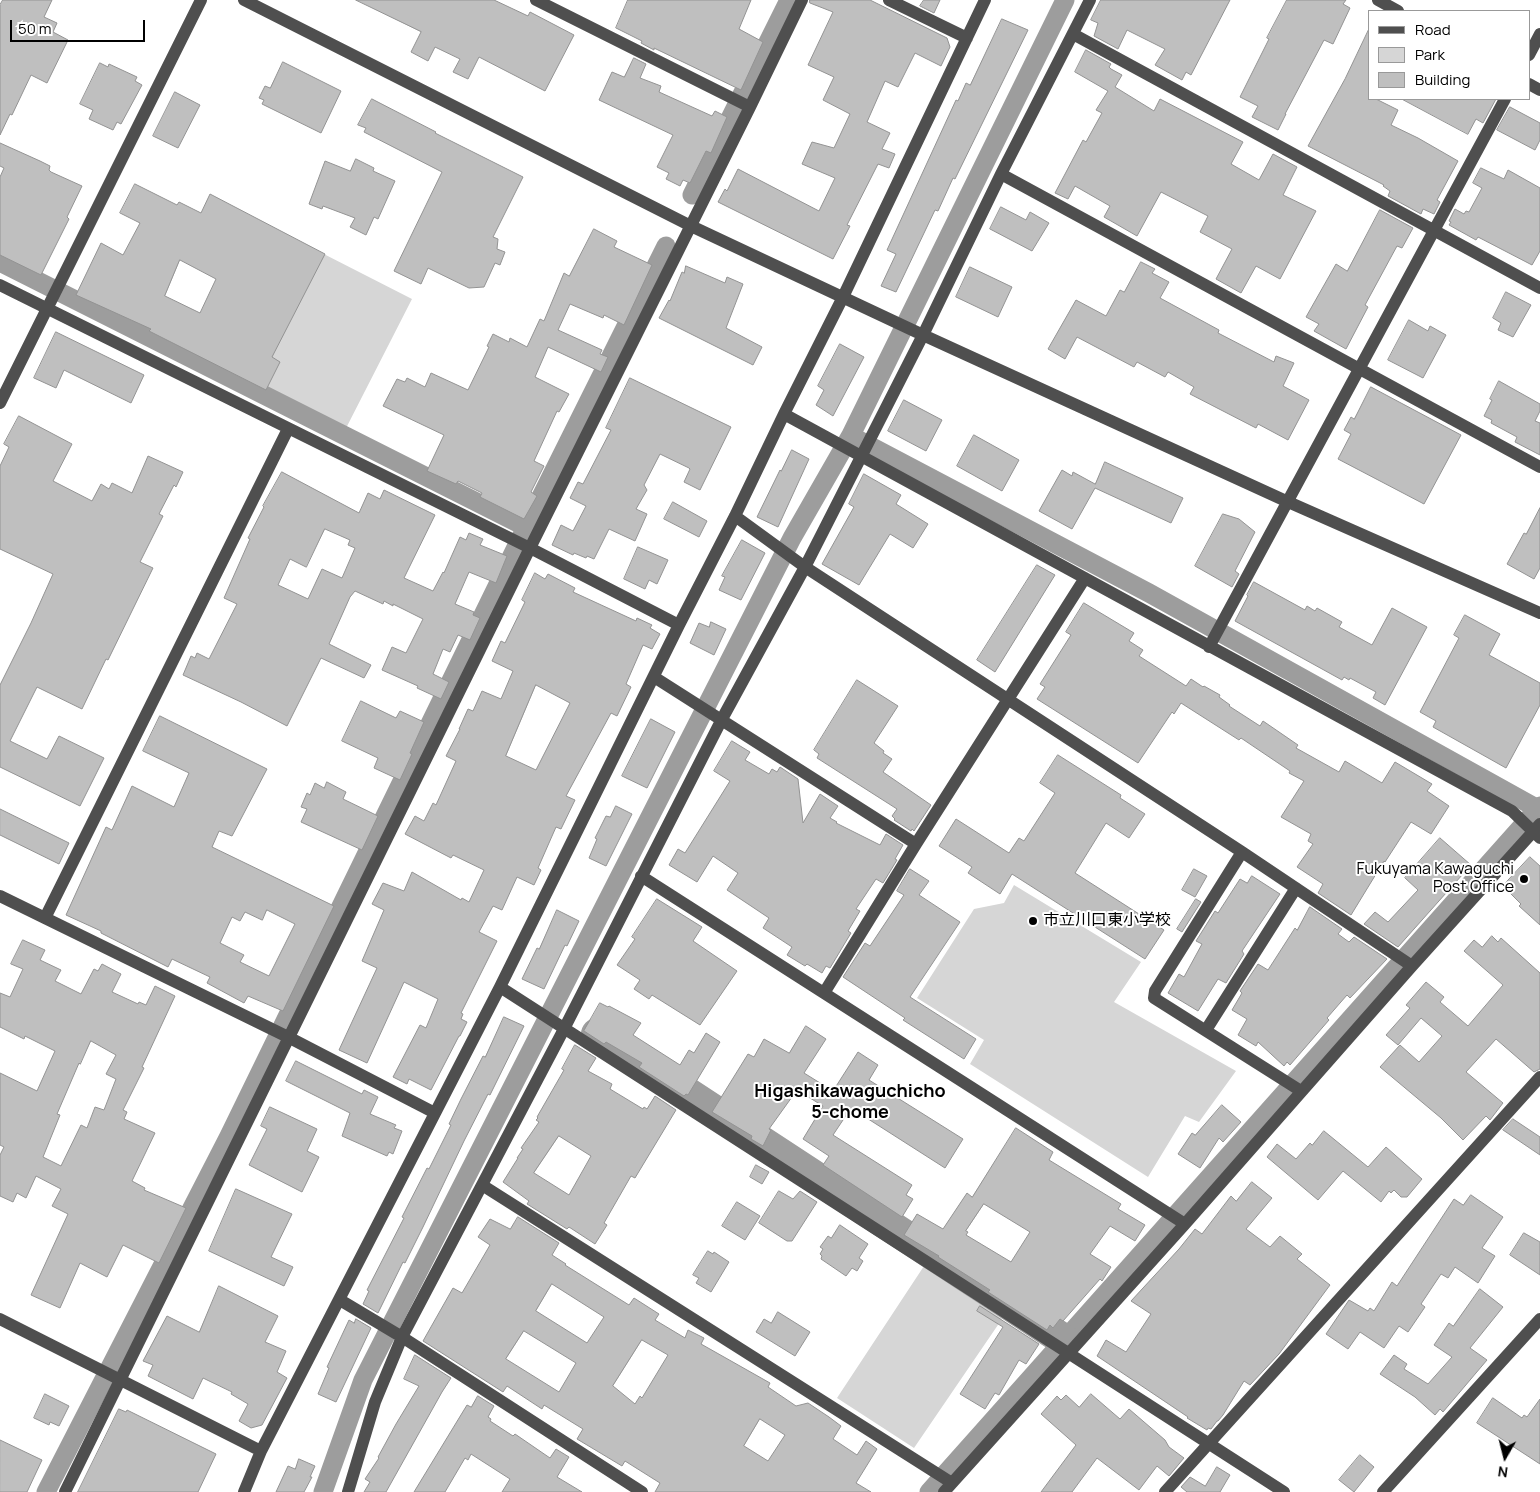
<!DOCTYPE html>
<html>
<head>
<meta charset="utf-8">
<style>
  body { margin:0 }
  #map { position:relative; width:1540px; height:1492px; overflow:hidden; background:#fff; font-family:Manrope,sans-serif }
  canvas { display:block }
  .legend { position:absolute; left:1368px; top:10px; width:162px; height:90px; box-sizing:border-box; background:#fff; border:1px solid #999; margin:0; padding:6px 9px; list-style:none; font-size:15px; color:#000 }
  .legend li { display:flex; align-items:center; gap:10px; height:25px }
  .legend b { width:25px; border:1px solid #999 }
  .north { position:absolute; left:1480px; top:1432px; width:50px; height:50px; -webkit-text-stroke:4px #fff; paint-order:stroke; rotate:188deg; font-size:14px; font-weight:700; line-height:20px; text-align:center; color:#000 }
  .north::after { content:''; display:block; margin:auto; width:18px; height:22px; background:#000; clip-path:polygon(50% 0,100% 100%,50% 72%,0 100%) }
  .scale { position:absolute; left:10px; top:20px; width:135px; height:22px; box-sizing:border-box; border:2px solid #000; border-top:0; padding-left:6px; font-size:15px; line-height:18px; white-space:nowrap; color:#000; -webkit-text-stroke:4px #fff; paint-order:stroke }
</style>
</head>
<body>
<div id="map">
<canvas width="1540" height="1492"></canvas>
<ul class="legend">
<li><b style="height:6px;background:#4f4f4f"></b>Road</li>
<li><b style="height:14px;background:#d6d6d6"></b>Park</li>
<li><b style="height:14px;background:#bfbfbf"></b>Building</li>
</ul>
<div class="north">N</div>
<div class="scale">50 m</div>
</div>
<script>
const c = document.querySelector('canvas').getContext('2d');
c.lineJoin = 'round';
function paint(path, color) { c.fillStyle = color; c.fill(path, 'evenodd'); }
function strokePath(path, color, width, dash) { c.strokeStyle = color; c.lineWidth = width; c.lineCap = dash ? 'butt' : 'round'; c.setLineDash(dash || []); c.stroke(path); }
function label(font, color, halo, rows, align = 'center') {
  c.font = font + ' Manrope,"Noto Sans JP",sans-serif'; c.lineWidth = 4; c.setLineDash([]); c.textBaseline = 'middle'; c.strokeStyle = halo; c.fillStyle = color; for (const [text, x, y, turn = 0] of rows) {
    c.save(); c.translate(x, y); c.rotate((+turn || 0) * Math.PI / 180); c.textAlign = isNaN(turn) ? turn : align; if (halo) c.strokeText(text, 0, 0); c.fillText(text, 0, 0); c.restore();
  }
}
paint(new Path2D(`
  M314 249 412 299 341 438 244 388Z
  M1014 885 1141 962 1114 1002 1236 1071 1199 1122 1185 1116 1148 1177 970 1064 984 1040 917 998 974 909 1004 903Z
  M924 1266 1002 1319 914 1448 837 1398Z`), '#d6d6d6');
strokePath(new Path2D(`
  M692 195 789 0
  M0 262 526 527
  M851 436 1149 593 1540 810
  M46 1492 229 1136 526 527 666 246
  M323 1492 363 1380 792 538 851 435 1065 0
  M929 1492 1540 806`), '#9d9d9d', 19);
strokePath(new Path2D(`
  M597 1034 1064 1340`), '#9d9d9d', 32);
const building = new Path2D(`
  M3 0H52L44 17 57 23 53 32 68 40 47 83 31 75 12 115 10 114 0 135V5Z
  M356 0H494L528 16 530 12 574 35 545 91 479 57 468 79 453 72 460 59 435 47 428 61 411 52 421 32Z
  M628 0H751L739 29 763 42 741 90 654 48V50L641 43 642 41 616 28Z
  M810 0H870L947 38 950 47 941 66 915 53 898 87 885 81 867 122 890 133 882 149 895 154 889 168 878 164 847 225 850 226 833 259 718 202 725 189 727 191 738 169 819 211 835 178 802 164 812 142 834 148 850 114 823 100 834 77 808 65 833 12 810 3Z
  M924 0H940L934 13 920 6Z
  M1101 0H1230L1191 75 1186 72 1182 80 1155 65 1165 49 1127 30 1118 49 1094 36 1098 23 1091 20Z
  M1287 0H1346L1343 4 1350 8 1333 44 1324 40 1285 114H1286L1278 130 1252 117 1258 106 1240 97 1269 39 1267 38Z
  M1002 19 1028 30 955 179 953 178 938 211 935 210 896 292 881 286 896 254 887 250 956 100 958 101 966 83 970 85Z
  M1369 29V99H1376L1398 110 1391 125 1418 138 1458 161 1437 200 1440 202 1434 214 1423 209 1421 214 1388 196 1390 191 1383 186 1384 185 1308 146 1345 79Z
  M1086 50 1111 64 1109 67 1111 69 1122 75 1115 87 1154 111 1160 99 1243 142 1231 164 1259 180 1273 154 1297 167 1283 195 1316 211 1280 279 1256 266 1241 293 1216 279 1232 249 1200 232 1208 216 1161 192 1137 236 1104 217 1110 206 1075 186 1068 199 1055 193 1083 140 1086 142 1102 113 1096 110 1108 91 1075 72Z
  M634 58 646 64 640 78 661 86 659 92 712 116 715 111 727 117 711 153 706 151 690 183 683 180 680 186 666 179 669 173 657 167 673 135 599 100 612 72 624 77Z
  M283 62 341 91 321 133 262 104 264 100 259 98 265 86 270 88Z
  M100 63 108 67 109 64 137 77 135 81 142 85 121 124 117 122 113 130 89 119 93 110 80 104Z
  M175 92 200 105 178 148 153 136Z
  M372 99 436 132 435 133 523 177 493 237 498 239 497 249 505 252 500 265 495 263 484 287 469 288 428 268 421 284 394 271 442 172 364 132 366 128 358 125Z
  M1402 99H1496L1483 123 1476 119 1468 134Z
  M1510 107 1540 123V140L1535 150 1497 130Z
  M0 143 40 161 50 166 49 170 51 172 82 186 67 217 69 219 41 275 0 255V177L4 168 0 166Z
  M356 159 374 168 373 171 395 181 378 219 374 217 366 235 350 227 355 218 323 206 322 209 309 204 325 161 350 171Z
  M1481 168 1504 179 1508 170 1540 188V251L1532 265 1478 237 1476 240 1449 225 1451 222 1449 221 1455 209 1464 214 1466 211 1469 212 1482 188 1473 183Z
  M135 184 177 205 179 202 201 213 210 194 325 254 272 357 280 362 266 390 149 331 151 329 76 295 101 243 123 255 140 223 120 213ZM180 260 216 279 200 313 165 296Z
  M1001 207 1026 220 1030 212 1049 223 1032 251 990 229Z
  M1380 210 1413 228 1402 248 1397 246 1365 305 1368 307 1346 349 1314 331 1319 324 1306 317 1336 264 1347 271Z
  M594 229 617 241 614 247 652 265 624 325 604 315 603 318 570 304 558 330 602 350 600 354 608 357 601 372 548 347 535 377 569 394 559 412 557 411 534 461 544 466 531 492 537 496 524 519 480 497 482 493 458 481 456 484 427 471 444 435 383 406 397 379 405 382 407 378 425 387 431 373 468 390 489 347 487 346 493 334 509 342 510 338 527 347 540 319 544 321 564 273 569 276Z
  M1141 262 1155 269 1152 273 1169 282 1160 298 1219 330 1218 333 1274 362 1276 356 1294 363 1283 386 1309 400 1288 440 1258 424 1256 428 1190 394 1194 387 1168 372 1165 377 1137 362 1134 367 1077 337 1065 359 1048 349 1076 300 1106 316 1120 290 1124 292Z
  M686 266 725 283 727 277 743 284 726 328 762 347 753 365 659 318 669 300 670 301 682 272 684 273Z
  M970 267 1012 287 998 317 956 297Z
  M1506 292 1531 305 1513 337 1498 330 1501 323 1493 318Z
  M1409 320 1428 331 1430 326 1446 335 1423 378 1388 360Z
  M56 332 144 375 131 403 64 370 56 388 34 378Z
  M840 344 864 357 833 416 816 405 824 390 818 386Z
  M630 378 731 427 700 490 684 482 690 469 689 468 660 454 644 485 647 490 636 509 647 514 635 541 609 529 594 559 587 556 586 558 574 553 573 555 552 545 561 525 573 531 586 506 570 498 578 482 583 484 611 430 606 428Z
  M1499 381 1540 404V411L1535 421 1540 423V455L1515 442 1517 437 1491 423 1492 420 1484 416 1492 400 1490 399Z
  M1371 387 1461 435 1424 504 1338 459 1351 434 1344 430 1351 417 1354 419Z
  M904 400 942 420 926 451 888 431Z
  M19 416 72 444 53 481 92 501 101 484 109 489 112 483 132 493 148 456 183 472 176 487 174 485 159 514 163 516 140 562 153 568 108 660 106 659 82 709 37 687 10 741 47 759 59 736 104 758 80 806 0 767V685L31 623 53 574 0 549V466L9 447 4 444Z
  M974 435 1019 460 1002 491 957 466Z
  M792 450 809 459 778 527 757 517 780 470 781 471Z
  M1105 462 1183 498 1171 523 1095 488 1072 529 1039 511 1062 470 1072 476 1073 472 1095 484Z
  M282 472 359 513 368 493 380 499 384 490 435 515 404 578 433 591 443 572 444 573 460 537 466 540 469 533 483 539 480 545 507 556 496 583 469 572 455 604 474 612 473 615 480 618 470 640 458 635 450 652 443 649 433 674 449 682 441 699 417 688 418 686 382 670 392 647 406 653 423 619 393 604V606L384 601 383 604 355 591 350 597 329 644 371 665 364 678 321 658 287 726 241 702 183 675 191 656 195 658 197 653 209 659 237 604 224 598 250 539 248 538 264 507 263 506ZM325 529 350 540 348 545 355 548 342 578 322 569 308 599 278 585 290 559 306 567Z
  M864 474 901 495 896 504 928 524 913 548 890 534 859 585 822 564 854 507 849 504Z
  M673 502 707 521 699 537 664 519Z
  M1540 508V568L1534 579 1507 564 1524 533 1526 534Z
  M1223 514 1239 519 1255 532 1235 571 1239 574 1232 587 1195 566Z
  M742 540 765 553 741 600 719 590 725 577 722 576Z
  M638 547 668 560 657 584 649 580 645 589 624 579Z
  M1037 565 1055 575 995 672 977 660Z
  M535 573 545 579 548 574 575 588 573 592 636 621 637 618 652 625 650 628 660 634 652 649 643 645 626 684 631 687 617 716 611 713 566 796 575 800 561 829 556 827 538 868 541 870 534 885 517 877 502 910 493 906 479 932 497 941 461 1013 463 1014 461 1019 467 1022 460 1036H459L431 1090 409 1079 407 1084 393 1077 420 1025 426 1028 438 999 404 982 367 1063 339 1050 377 968 362 961 384 910 372 904 383 883 404 891 412 872 461 900 462 898 469 902 484 870 453 855 451 858 405 834 415 816 424 821 433 803 436 805 456 761 446 756 460 729H459L468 709 473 711 482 691 501 699 513 671 492 661 501 641 505 643 525 602 522 600ZM536 685 570 703 536 770 506 756Z
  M1254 582 1305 610 1307 606 1315 611 1317 608 1342 622 1339 627 1372 645 1392 608 1427 627 1385 705 1373 698 1376 692 1350 678 1349 680 1344 677 1342 680 1235 621 1248 596 1247 595Z
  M1084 603 1134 633 1129 641 1143 650 1139 656 1186 686 1191 679 1203 687 1204 686 1220 695 1219 697 1230 705 1229 706 1260 726 1263 721 1298 745 1296 748 1339 772 1345 761 1382 783 1395 762 1432 784 1427 791 1449 806 1431 834 1411 822 1385 862 1384 861 1351 915 1318 893 1323 884 1297 867 1313 844 1308 841 1311 834 1281 817 1304 781 1289 773 1290 771 1241 738 1239 740 1181 703 1174 714 1172 712 1138 763 1037 699 1045 687 1040 684 1071 635 1066 632Z
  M1465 615 1500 634 1489 655 1540 683V705L1506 768 1433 727 1436 721 1420 712 1459 638 1454 635Z
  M711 622 726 629 714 655 690 643 699 623 709 627Z
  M857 680 898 706 874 743 884 751 883 753 892 759 883 772 931 805 914 831 912 829 911 831 894 820 895 819 892 816 897 809 817 758 819 754 814 750Z
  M361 701 396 718 400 711 424 722 410 753 412 754 400 780 374 768 378 758 342 741Z
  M160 716 267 769 232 836 219 831 212 847 334 906 283 1011 248 996 244 1003 207 983 210 977 172 959 168 967 101 933V931L66 915 106 827 112 830 132 786 174 807 189 773 143 751ZM267 910 295 924 269 976 240 962 244 955 220 943 232 917 240 921 245 912 262 920Z
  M651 719 675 732 647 788 622 776Z
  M732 741 750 752 745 760 769 774 772 769 777 772 780 767 798 779 803 823 820 794 838 806 830 818 837 822 836 823 880 845 886 834 903 845 895 859 897 860 883 883 876 879 856 909 860 911 848 931 851 933 830 968 826 966 822 973 807 964 805 966 787 955 792 947 763 928 769 918 727 890 738 873 713 856 697 882 669 865 678 849 685 853 730 781 714 771Z
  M1058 755 1121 795 1120 798 1145 814 1129 838 1106 823 1075 873 1164 930 1145 959 1012 874 1000 894 968 873 972 867 939 846 956 819 1009 853 1019 838 1024 841 1055 793 1040 783Z
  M327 782 346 792 343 799 378 816 362 850 301 822 307 809 301 807 307 793 310 795 315 783 324 788Z
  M616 806 632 814 606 866 589 858 597 839 595 838 606 816 610 817Z
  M0 809 69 843 59 864 0 835Z
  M1440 838 1471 865 1398 947 1364 924 1375 912 1388 922 1418 890 1405 878Z
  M1530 857 1540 866V925L1519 906 1521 904 1503 886Z
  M910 869 929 881 919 895 960 922 910 997 976 1039 964 1059 903 1020 905 1018 843 977 865 943 870 946 904 895 897 891Z
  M1194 869 1207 876 1195 897 1182 890Z
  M1252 876 1280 894 1242 951 1244 954 1226 983 1218 979 1198 1011 1168 993 1179 974 1184 977 1202 944 1196 941 1215 911 1218 913 1240 879 1247 883Z
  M657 899 702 927 693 941 737 971 700 1025 652 995 649 999 634 989 640 980 617 965 635 939 632 937Z
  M1196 899 1201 902 1182 932 1177 929Z
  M1310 907 1342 929 1338 934 1349 942 1354 937 1387 959 1350 998 1347 995 1327 1018 1329 1020 1290 1065 1287 1062 1284 1066 1258 1042 1256 1046 1238 1035 1247 1019 1232 1010 1242 993 1240 991 1258 964 1268 970 1295 928 1297 930Z
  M557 910 579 921 567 946 565 945 544 989 522 979 537 948 539 949Z
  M1492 936 1498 942 1501 938 1540 973V1069L1534 1072 1496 1039 1466 1072 1503 1103 1490 1120 1486 1116 1463 1140 1441 1118 1380 1067 1400 1045 1419 1062 1442 1036 1421 1018 1398 1045 1386 1035 1410 1008 1406 1005 1426 982 1444 997 1440 1002 1468 1026 1503 985 1464 951 1474 940 1482 947Z
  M23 940 45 950 40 960 61 970 55 981 81 994 94 969 98 971 102 964 121 974 112 992 138 1004 139 1002 146 1005 155 986 175 996 142 1067 144 1068 123 1110 127 1112 124 1119 155 1133 132 1181 145 1188 144 1190 186 1208 159 1263 123 1245 107 1277 80 1263 60 1308 31 1295 68 1214 52 1206 61 1189 36 1176 26 1198 17 1193 13 1202 0 1196V1155L4 1147 0 1145V1073L37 1091 55 1051 25 1036 24 1039 0 1027V993L10 997 23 969 11 964ZM91 1041 116 1055 106 1074 116 1079 104 1110 95 1107 87 1128 81 1125 61 1166 43 1157 60 1115 57 1114 79 1063 80 1064Z
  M600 1003 608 1007 609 1006 641 1023 633 1035 680 1065 689 1050 694 1053 706 1033 720 1042 688 1095 686 1094 684 1096 639 1067 642 1063 606 1042 604 1044 584 1031Z
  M504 1017 524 1026 490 1095 488 1094 464 1141 423 1227 405 1263 403 1262 378 1313 363 1304 369 1291 367 1290 404 1218 402 1217 427 1168 429 1169 451 1125 449 1124 461 1099 483 1056 485 1057Z
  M806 1026 826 1039 804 1073 833 1091 858 1052 878 1065 869 1080 963 1139 945 1168 851 1108 833 1135 912 1185 906 1195 913 1199 902 1217 823 1165 829 1156 803 1139 823 1106 797 1090 769 1129 771 1130 763 1146 751 1139 752 1136 712 1112 748 1054 754 1057 764 1039 789 1053Z
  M575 1045 596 1058 588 1071 612 1084 610 1089 643 1109 644 1107 647 1109 655 1096 676 1110 635 1178 631 1176 604 1223 607 1225 595 1244 569 1227 567 1229 527 1204 529 1201 503 1182 518 1158H517L523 1149 521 1148 539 1122 536 1120 538 1118 537 1117 560 1077 564 1070 562 1069ZM559 1136 591 1156 569 1195 534 1173Z
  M296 1061 362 1094 364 1090 378 1097 370 1114 396 1125 394 1128 402 1131 393 1154 389 1152 387 1156 342 1136 350 1113 286 1081Z
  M1222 1105 1241 1122 1223 1142 1219 1138 1200 1168 1178 1154 1192 1133 1195 1135Z
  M270 1107 317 1129 307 1151 319 1157 302 1192 249 1165 267 1129 261 1126Z
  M1513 1119 1540 1137V1155L1503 1130Z
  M1016 1128 1053 1152 1049 1160 1121 1204 1118 1209 1145 1225 1135 1241 1110 1226 1090 1254 1111 1267 1102 1281 1100 1279 1063 1321 1060 1319 1053 1328 1050 1325 1047 1330 988 1292 990 1290 938 1257 939 1256 904 1235 917 1214 943 1229 967 1193 972 1197ZM984 1204 1030 1232 1011 1262 966 1235 968 1232 966 1231Z
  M1324 1131 1368 1167 1386 1147 1422 1179 1407 1197H1401L1394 1190 1391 1193 1389 1191 1381 1202 1343 1171 1318 1200 1267 1157 1277 1144 1296 1159 1310 1143 1312 1145Z
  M756 1165 769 1172 762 1184 750 1177Z
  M1252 1182 1272 1198 1246 1229 1270 1247 1280 1236 1302 1254 1297 1259 1330 1285 1279 1354 1250 1385 1244 1381 1223 1415 1218 1421H1217L1211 1429 1208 1428 1207 1430 1187 1418 1188 1417 1097 1356 1106 1340 1126 1352 1151 1314 1131 1301 1179 1249 1195 1229 1202 1234 1231 1196 1236 1201Z
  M236 1189 292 1214 271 1257 293 1267 284 1286 209 1251Z
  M779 1191 793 1199 800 1191 817 1202 792 1241H787L759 1223Z
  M1471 1195 1503 1217 1482 1248 1495 1256 1478 1283 1455 1267 1448 1278 1441 1274 1421 1304 1425 1307 1408 1332 1399 1326 1384 1348 1360 1332 1348 1349 1326 1334 1349 1300 1368 1311 1370 1308 1374 1311 1392 1282 1397 1286 1454 1199 1463 1205Z
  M737 1202 760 1216 745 1240 722 1226Z
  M518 1217 559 1243 552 1255 566 1264 565 1265 629 1305 634 1298 659 1314 655 1320 685 1338 688 1330 704 1338 701 1344 770 1383 768 1387 796 1406 808 1403 829 1417 841 1426 833 1439 857 1455 866 1441 877 1449 856 1483 871 1492H655L660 1483 625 1461 622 1466 577 1439 583 1429 544 1405 542 1409 507 1386 503 1392 423 1341 453 1288 462 1293 490 1245 478 1237 490 1219 510 1229ZM552 1284 604 1317 587 1343 536 1311ZM524 1331 576 1363 559 1392 506 1359ZM642 1340 668 1355 642 1398 640 1396 635 1404 613 1386ZM760 1419 785 1435 768 1461 744 1446Z
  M840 1225 868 1244 859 1258 863 1261 857 1271 852 1268 846 1276 821 1259 822 1256 820 1254 823 1249 820 1247 828 1236 831 1238Z
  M1524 1233 1540 1242V1275L1510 1255Z
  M708 1251 713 1254 714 1252 729 1262 711 1292 696 1283 699 1278 693 1275Z
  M219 1286 278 1316 265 1342 286 1351 277 1372 287 1378 262 1425 251 1428 239 1421 248 1404 231 1394 232 1392 203 1378 193 1399 148 1376 153 1365 143 1361 167 1316 199 1332Z
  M1480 1289 1503 1307 1470 1348 1487 1360 1443 1412 1440 1409 1435 1415 1415 1397 1380 1374 1394 1355 1407 1364 1404 1369 1428 1384 1452 1357 1434 1345 1449 1323 1453 1326Z
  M980 1306 1039 1344 1026 1364 1019 1360 999 1395 995 1393 985 1409 960 1394 1003 1327 977 1311Z
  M778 1312 810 1332 795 1356 756 1332 764 1319 771 1323Z
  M356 1319 371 1328 336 1402 318 1394 329 1368 327 1367 349 1320 354 1323Z
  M415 1355 451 1378 442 1392 386 1492H364L370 1482 365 1479 379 1458 378 1457 396 1424 419 1386 404 1379Z
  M45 1394 69 1406 59 1426 50 1422 49 1425 34 1418Z
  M1091 1394 1120 1419 1129 1409 1165 1440 1169 1447 1184 1458 1169 1476 1157 1466 1139 1490 1097 1458 1072 1492H1041L1076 1445 1041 1414 1057 1396 1061 1400 1066 1395 1079 1407Z
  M478 1396 494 1406 488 1417 491 1419 490 1421 513 1436 515 1434 550 1458 556 1449 569 1457 557 1477 582 1492H502L510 1479 471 1454 468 1460 465 1458 445 1492H414L467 1405 471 1407Z
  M1493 1398 1522 1418 1524 1415 1527 1417 1540 1399V1464L1477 1423Z
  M119 1409 126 1412 127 1410 216 1454 198 1492H78Z
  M0 1440 42 1460 27 1492H0Z
  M1360 1455 1374 1467 1354 1492 1339 1480Z
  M299 1459 315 1466 310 1477H312L304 1492H276L288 1466 295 1469Z
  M1217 1467 1230 1475 1220 1492H1187L1181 1487 1190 1477 1205 1486Z`);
paint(building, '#bfbfbf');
strokePath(building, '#939393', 1);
strokePath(new Path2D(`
  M244 0 691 226 923 335 1286 501 1540 613
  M536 0 750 107
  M889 0 967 38
  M1378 0 1398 11
  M1073 34 1540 288
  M1529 55 1540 34
  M1529 84 1540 90
  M1001 174 1540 467
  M0 285 530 548 679 625
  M0 403 201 0
  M784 414 1512 811 1540 838
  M735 516 805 567 1242 852 1412 966
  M1209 647 1505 99
  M654 677 916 844
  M1242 852 1155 991 1154 998 1301 1091
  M641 876 1185 1224
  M0 896 288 1037 435 1113
  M45 918 288 429
  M500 987 1284 1492
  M824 993 916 844 1085 578
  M1206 1030 1296 888
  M482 1185 952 1483
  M340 1300 402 1337 642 1492
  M0 1319 261 1451
  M65 1492 530 548 750 107 802 0
  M244 1492 261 1451 500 987 679 625 735 516 784 414 843 297 985 0
  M348 1492 375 1402 402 1337 564 1029 722 719 805 567 923 335 1001 174 1090 0
  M944 1492 1185 1224 1412 966 1540 824
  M1165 1492 1540 1077
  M1383 1492 1540 1319`), '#4f4f4f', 12);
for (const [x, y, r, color] of [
  [1524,879,5,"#000"],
  [1033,921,5,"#000"]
]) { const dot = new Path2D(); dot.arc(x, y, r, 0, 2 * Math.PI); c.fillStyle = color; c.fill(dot); strokePath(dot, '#fff', 2); }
label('16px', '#000', '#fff', [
  ["Fukuyama Kawaguchi",1514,870],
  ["Post Office",1514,888],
  ["市立川口東小学校",1043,921,"left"]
], 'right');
label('bold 18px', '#000', '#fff', [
  ["Higashikawaguchicho",850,1092],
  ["5-chome",850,1113]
]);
</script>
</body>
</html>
